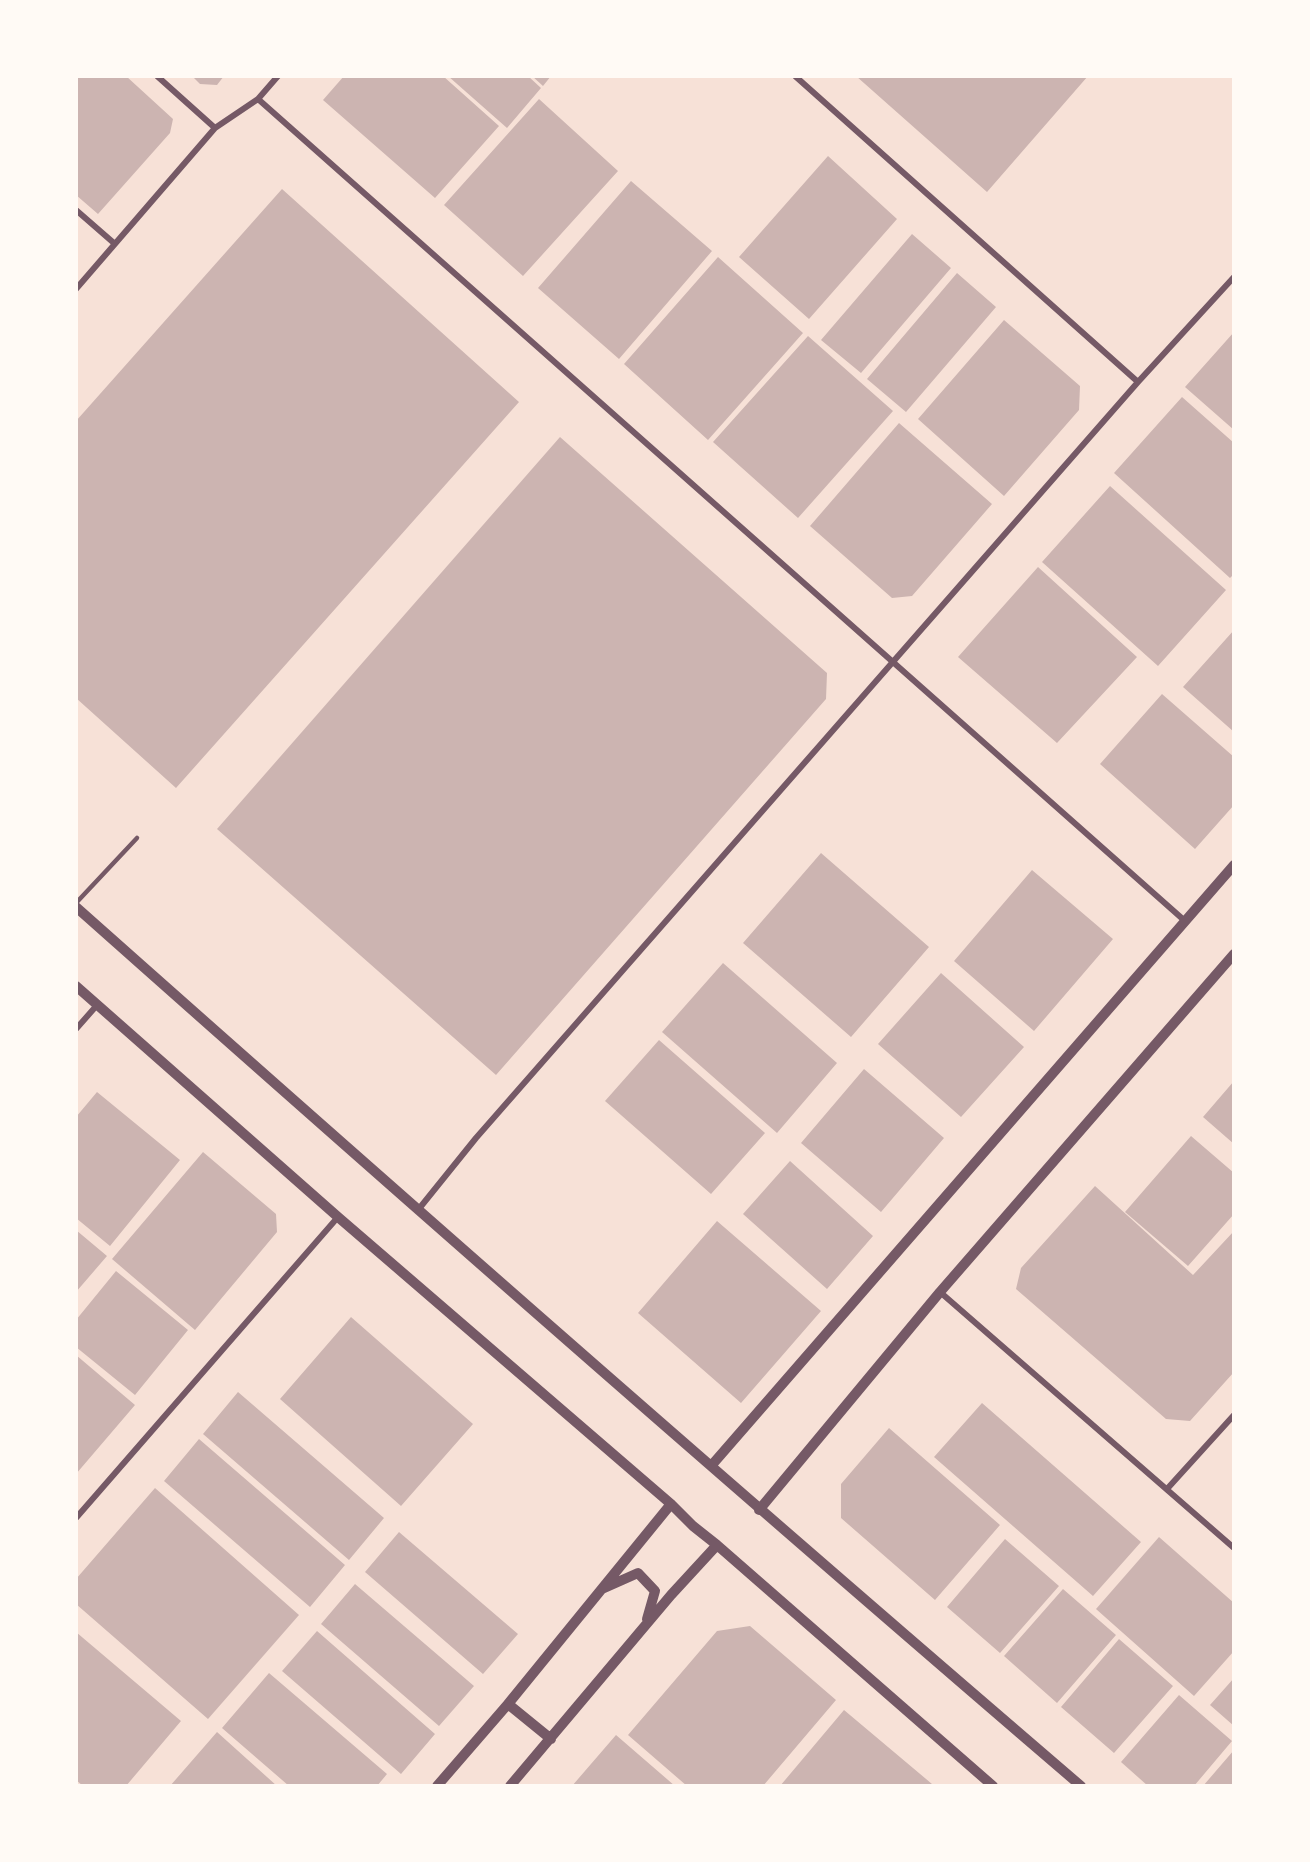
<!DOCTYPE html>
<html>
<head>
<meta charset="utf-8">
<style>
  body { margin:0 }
  #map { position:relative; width:1310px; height:1862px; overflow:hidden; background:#f7e1d7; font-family:"Work Sans",sans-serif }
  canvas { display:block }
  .frame { position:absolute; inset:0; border:78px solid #fffaf5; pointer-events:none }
</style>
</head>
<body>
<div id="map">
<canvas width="1310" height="1862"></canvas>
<div class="frame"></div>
</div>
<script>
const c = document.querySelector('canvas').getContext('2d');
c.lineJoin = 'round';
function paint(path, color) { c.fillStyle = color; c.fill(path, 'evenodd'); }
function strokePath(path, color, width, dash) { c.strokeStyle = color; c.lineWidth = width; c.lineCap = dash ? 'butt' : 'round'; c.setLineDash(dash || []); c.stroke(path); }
paint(new Path2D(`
  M76 76H126L173 119 170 133 98 214 76 195Z
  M192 76H224L217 85 200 84Z
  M344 76H443L499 126 435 198 323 100Z
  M448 76H528L541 88 507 128Z
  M532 76H551L543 86Z
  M856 76H1088L987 192Z
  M539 99 618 171 523 276 444 205Z
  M828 156 897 219 809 319 739 257Z
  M631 181 712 251 619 359 538 288Z
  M282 189 519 402 176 788 76 698V421Z
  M912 234 951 268 861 373 821 340Z
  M718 257 803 333 708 440 624 364Z
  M957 273 996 307 906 412 867 379Z
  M1004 320 1080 386 1079 410 1004 496 918 419Z
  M1234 332V430L1185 387Z
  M808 336 893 411 798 518 713 442Z
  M1182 397 1234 443V574L1230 578 1114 473Z
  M899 423 992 504 912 596 892 598 810 526Z
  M560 437 827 673 826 699 496 1075 217 829Z
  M1110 486 1226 590 1158 666 1042 562Z
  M1038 567 1137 657 1057 743 958 657Z
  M1234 630V732L1183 687Z
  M1162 694 1234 757V805L1195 849 1100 764Z
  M821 853 929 947 851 1037 743 943Z
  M1032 870 1113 939 1034 1031 954 961Z
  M723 963 837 1063 777 1133 662 1032Z
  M941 973 1024 1047 961 1117 878 1044Z
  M659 1040 765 1133 711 1194 605 1101Z
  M864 1069 944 1138 881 1212 801 1143Z
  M1234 1081V1144L1203 1117Z
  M97 1092 180 1160 110 1246 76 1218V1117Z
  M1191 1136 1234 1173V1214L1188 1266 1125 1212Z
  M203 1152 276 1214 277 1232 195 1330 112 1259Z
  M790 1161 873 1236 827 1289 743 1214Z
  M1095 1186 1193 1275 1234 1231V1372L1190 1421 1166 1419 1016 1289 1021 1268Z
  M717 1221 821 1311 741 1403 638 1313Z
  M76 1230 107 1256 76 1292Z
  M116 1271 188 1330 135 1395 76 1347V1320Z
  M351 1317 473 1424 401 1506 280 1399Z
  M76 1355 135 1405 76 1474Z
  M238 1392 384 1518 349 1560 203 1434Z
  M982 1403 1141 1542 1093 1596 934 1457Z
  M889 1428 1000 1525 935 1600 841 1518V1484Z
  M199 1439 345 1565 310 1607 164 1481Z
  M155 1488 299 1615 208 1719 76 1604V1579Z
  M399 1532 518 1634 483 1674 365 1572Z
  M1159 1537 1234 1603V1651L1194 1696 1096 1609Z
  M1005 1539 1059 1586 1000 1653 947 1607Z
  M355 1584 474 1686 439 1726 321 1624Z
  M1063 1589 1116 1635 1057 1703 1004 1656Z
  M750 1626 836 1700 763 1786H687L628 1735 717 1631Z
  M317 1631 435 1734 401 1774 282 1671Z
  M76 1632 181 1721 126 1786H83L76 1780Z
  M1119 1639 1173 1686 1114 1753 1061 1707Z
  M269 1673 387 1774 377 1786H289L222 1728Z
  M1234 1678V1726L1210 1705Z
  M1179 1695 1232 1741 1194 1786H1148L1121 1762Z
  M844 1710 932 1784 930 1786H780Z
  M217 1732 277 1786H170Z
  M616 1735 675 1786H572Z
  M1234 1750V1786H1203Z`), '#ccb4b1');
strokePath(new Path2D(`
  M76 903 137 838`), '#755966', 4.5);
strokePath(new Path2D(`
  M157 76 215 128
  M795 76 1138 382
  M258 99 1185 921
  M76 210 115 244
  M76 289 215 128 258 99 278 76
  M76 1029 98 1004
  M418 1210 476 1138 1138 382 1234 277
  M940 1292 1234 1548
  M1167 1489 1234 1415
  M76 1518 338 1217`), '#755966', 6);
strokePath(new Path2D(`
  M76 907C409 1203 743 1496 1081 1786
  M76 986 338 1217 671 1504 693 1526 717 1545 993 1786
  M711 1466 1234 865
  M759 1510 940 1292 1234 954
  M602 1589 638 1573 655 1591 647 1619
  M508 1704 551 1739
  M437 1786 508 1704 671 1504
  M510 1786 671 1595 717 1545`), '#755966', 10);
</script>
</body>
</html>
